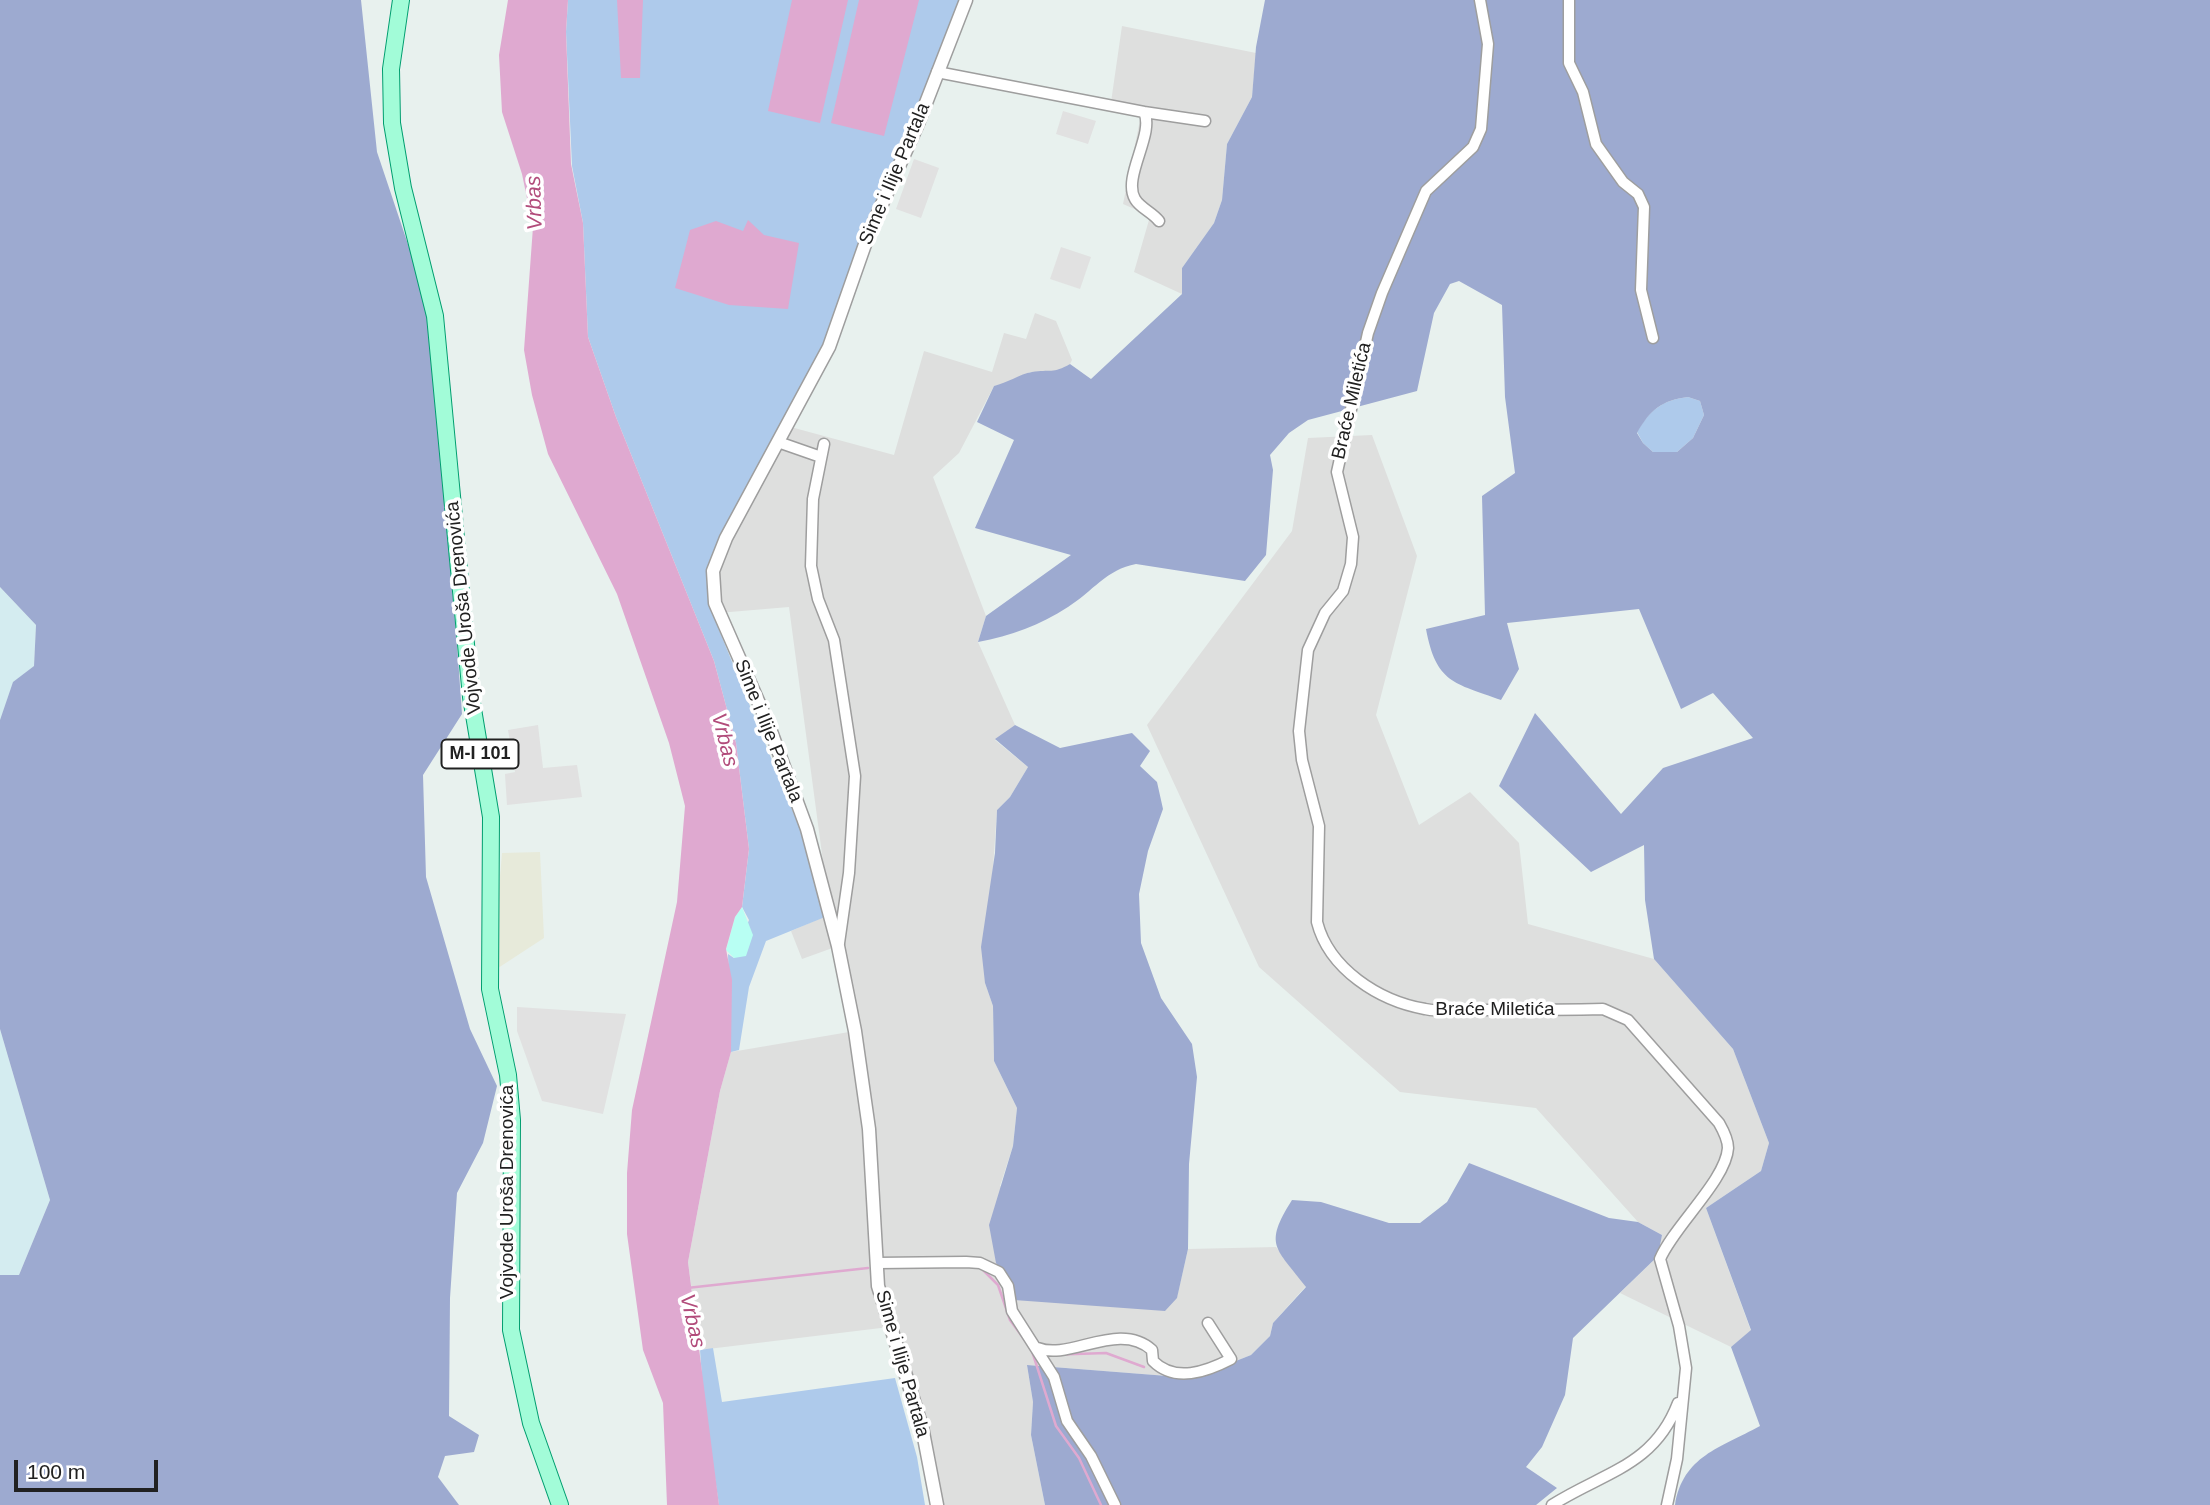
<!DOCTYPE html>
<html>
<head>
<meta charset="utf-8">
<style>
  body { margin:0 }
  #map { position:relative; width:2210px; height:1505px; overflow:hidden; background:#e8f1ee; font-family:Arial,sans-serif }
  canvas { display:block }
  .scale { position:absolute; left:14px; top:1460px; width:144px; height:32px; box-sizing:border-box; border:4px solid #212121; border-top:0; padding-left:9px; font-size:21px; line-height:24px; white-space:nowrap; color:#212121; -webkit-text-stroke:5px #fff; paint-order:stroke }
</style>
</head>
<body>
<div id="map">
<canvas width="2210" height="1505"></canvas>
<div class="scale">100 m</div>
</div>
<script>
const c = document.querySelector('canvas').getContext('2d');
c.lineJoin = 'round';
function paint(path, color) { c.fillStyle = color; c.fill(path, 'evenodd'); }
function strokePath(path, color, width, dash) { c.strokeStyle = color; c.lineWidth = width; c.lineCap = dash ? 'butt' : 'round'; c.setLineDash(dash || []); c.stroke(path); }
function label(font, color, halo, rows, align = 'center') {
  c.font = font + ' Arial,sans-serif'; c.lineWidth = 7; c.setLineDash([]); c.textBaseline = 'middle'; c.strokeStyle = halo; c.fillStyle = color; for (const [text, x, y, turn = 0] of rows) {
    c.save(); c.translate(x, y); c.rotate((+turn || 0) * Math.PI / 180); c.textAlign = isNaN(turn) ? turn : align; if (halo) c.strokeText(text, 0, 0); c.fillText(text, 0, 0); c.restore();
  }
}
paint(new Path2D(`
  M1122 26 1256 53 1252 97 1227 144 1222 200 1214 223 1182 268V294L1134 272 1149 220 1146 214 1123 204 1141 115 1110 109Z
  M1035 313 1056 321 1072 360 1070 364 1056 373 1030 372 1015 381 994 386 959 453 933 477 986 616 978 642 1015 725 995 740 1028 767 1010 797 997 810 985 983 993 1006 994 1061 1017 1108 1013 1146 1000 1186 1177 1297 1188 1249 1276 1247 1306 1286 1273 1323 1270 1336 1251 1355 1193 1378 1027 1365 1033 1402 1031 1435 1045 1505H935L930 1462 889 1327 700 1350 688 1262 720 1091 731 1052 855 1031 838 946 802 959 791 931 830 914 789 607 718 613 713 571 787 426 894 455 924 351 992 372 1004 333 1026 339Z
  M1372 435 1417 556 1376 715 1419 825 1470 792 1519 843 1528 924 1654 959 1733 1049 1769 1143 1761 1171 1706 1208 1751 1331 1731 1347 1620 1293 1658 1256 1662 1235 1638 1222 1536 1108 1400 1092 1259 967 1147 725 1292 531 1308 438Z`), '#dedfde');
paint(new Path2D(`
  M540 852 544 938 492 972 502 853Z`), '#e7eada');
paint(new Path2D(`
  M0 587 36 625 34 666 13 683 0 720Z
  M0 1029 50 1200 19 1275H0Z`), '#d4ecf0');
paint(new Path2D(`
  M568 0H966L838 321 709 571 711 610 802 834 825 917 766 941 749 987 739 1050 731 1052 728 954 734 958 749 920 742 907 749 849 736 743 714 661 616 417 588 337 583 223 572 166 566 32Z
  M1688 397 1700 401 1704 415 1693 438 1677 452H1653L1643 443 1637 432C1650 410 1662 400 1688 397Z
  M713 1348 722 1402 895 1378 917 1457 925 1505H719L704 1405 700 1350Z`), '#aecaeb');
paint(new Path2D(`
  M0 0H361L377 152 426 298 457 644 462 714 423 775 426 877 470 1029 497 1086 483 1143 457 1193 450 1298 449 1416 479 1435 474 1452 445 1456 438 1477 459 1505H0V1275H19L50 1200 0 1029V720L13 682 34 666 36 625 0 587Z
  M1265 0H2210V1505H1675C1683 1456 1720 1448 1760 1426L1731 1347 1751 1330 1706 1208 1761 1171 1769 1143 1733 1049 1654 959 1645 900 1644 845 1591 872 1499 786 1535 713 1621 814 1663 768 1753 738 1713 693 1681 709 1639 609 1507 623 1519 669 1501 700C1454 683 1436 683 1426 629L1485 615 1482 496 1515 473 1505 397 1502 305 1459 281 1450 284 1434 313 1417 391 1308 420 1289 433 1270 455 1273 470 1266 555 1245 581 1136 564C1107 569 1092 592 1068 607 1040 625 1011 636 978 642L986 616 1071 555 975 528 1014 440 977 422 994 386C1007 383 1020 374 1032 372 1050 369 1053 374 1070 364L1091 379 1182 294V268L1214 223 1222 200 1227 144 1252 97 1256 47ZM1688 397 1700 401 1704 415 1693 438 1677 452H1653L1643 443 1637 433C1650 410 1662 400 1688 397Z
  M1015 725 1060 748 1132 733 1150 751 1140 766 1157 782 1163 809 1148 851 1139 894 1141 943 1161 998 1192 1044 1197 1077 1189 1164 1188 1249 1177 1298 1165 1311 1014 1300 1011 1286 996 1263 989 1225 1013 1146 1017 1108 994 1061 993 1006 985 983 981 947 995 853 997 810 1010 797 1028 767 995 739Z
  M1469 1163 1609 1218 1638 1222 1662 1235 1658 1256 1573 1338 1565 1395 1542 1447 1526 1467 1557 1488 1536 1505H1045L1031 1435 1033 1402 1027 1365 1193 1378 1251 1355 1270 1336 1273 1323 1306 1287C1276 1247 1263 1246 1292 1200L1321 1202 1389 1223H1420L1447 1202Z`), '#9daad0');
paint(new Path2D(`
  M742 907 753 935 746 956 734 958 726 950 735 917Z`), '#b8fff3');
paint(new Path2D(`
  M1063 111 1096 121 1088 144 1056 134Z
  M914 159 939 168 921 218 896 209Z
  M1061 247 1091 257 1080 289 1050 279Z
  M538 725 543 768 577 765 582 797 507 805 505 774 515 772 508 730Z
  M517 1007 626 1014 603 1114 542 1101 517 1031Z`), '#e1e1e1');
paint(new Path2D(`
  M508 0H568L566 32 571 164 583 223 588 337 616 417 714 661 736 743 749 849 742 907 735 917 726 949 732 980 731 1052 720 1091 688 1262 719 1505H667L663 1403 643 1350 627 1234V1173L632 1110 677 902 685 806 669 743 617 594 548 454 532 395 524 350 533 227 522 174 502 112 499 55Z
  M617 0H643L640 78H621Z
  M792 0H848L820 123 768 111Z
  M859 0H919L884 136 831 123Z
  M748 220 764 235 799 243 788 309 729 305 675 288 690 230 716 221 743 231Z`), '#dfa9d0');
strokePath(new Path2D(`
  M983 1270 998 1285 1010 1320 1027 1343
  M687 1288 868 1268
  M1032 1351 1056 1426 1079 1458 1101 1505
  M1046 1355 1106 1353 1144 1367`), '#dfa9d0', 2.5);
const minor = new Path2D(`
  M1480 0 1488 44 1481 129 1473 147 1426 191 1382 293 1368 333 1337 472 1353 537 1351 564 1343 591 1325 613 1308 650 1299 731 1302 760 1319 826 1317 922C1329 969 1379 1001 1425 1009 1445 1013 1464 1010 1484 1010 1524 1010 1564 1010 1603 1009L1628 1020 1719 1123C1723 1130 1728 1139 1728 1148 1726 1180 1674 1226 1660 1259L1679 1326 1686 1368 1677 1459 1667 1505
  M1569 0V63L1583 92 1596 144 1623 182 1638 194 1644 207 1641 290 1653 338
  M937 72 1144 112C1155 134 1122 177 1135 199 1140 208 1152 212 1159 221
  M1144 112 1205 121
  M778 442 821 457
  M824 444 813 499 811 566 818 599 834 640 855 776 849 873 839 943
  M877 1263 966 1262 980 1263 999 1272 1008 1286 1012 1311 1054 1377 1067 1421 1091 1456 1115 1505
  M1038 1348C1069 1361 1119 1320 1152 1350L1153 1361C1175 1383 1206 1372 1231 1359L1208 1323
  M1552 1505C1604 1472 1654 1466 1678 1403`);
const tertiary = new Path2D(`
  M937 1505 922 1427 878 1286 869 1129 855 1031 838 946 807 829 769 726 715 603 713 571 726 538 829 347 869 233 917 126 966 0`);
const primary = new Path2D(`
  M401 0 391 69 392 123 403 188 435 316 471 697 491 817 490 989 508 1075 512 1120 511 1330 531 1423 560 1505`);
strokePath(minor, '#9e9e9e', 13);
strokePath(tertiary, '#9e9e9e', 15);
strokePath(primary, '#009e6f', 18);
strokePath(minor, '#fff', 10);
strokePath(tertiary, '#fff', 12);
strokePath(primary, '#a2fcd8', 16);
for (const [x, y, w] of [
  [480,754,77]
]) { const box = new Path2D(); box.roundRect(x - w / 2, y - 14.5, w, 29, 5); c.fillStyle = '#fff'; c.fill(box); strokePath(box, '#212121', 2); }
label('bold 18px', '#212121', null, [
  ["M-I 101",480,754]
]);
label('19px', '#212121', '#fff', [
  ["Sime i Ilije Partala",895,174,-67],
  ["Braće Miletića",1352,401,-77],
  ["Vojvode Uroša Drenovića",464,608,-96],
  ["Sime i Ilije Partala",768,731,68],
  ["Braće Miletića",1495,1010],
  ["Vojvode Uroša Drenovića",508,1192,-90],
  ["Sime i Ilije Partala",902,1364,74]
]);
label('italic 21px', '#b24c7b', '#fff', [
  ["Vrbas",535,203,-92],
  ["Vrbas",724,740,76],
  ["Vrbas",692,1321,77]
]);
</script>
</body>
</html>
